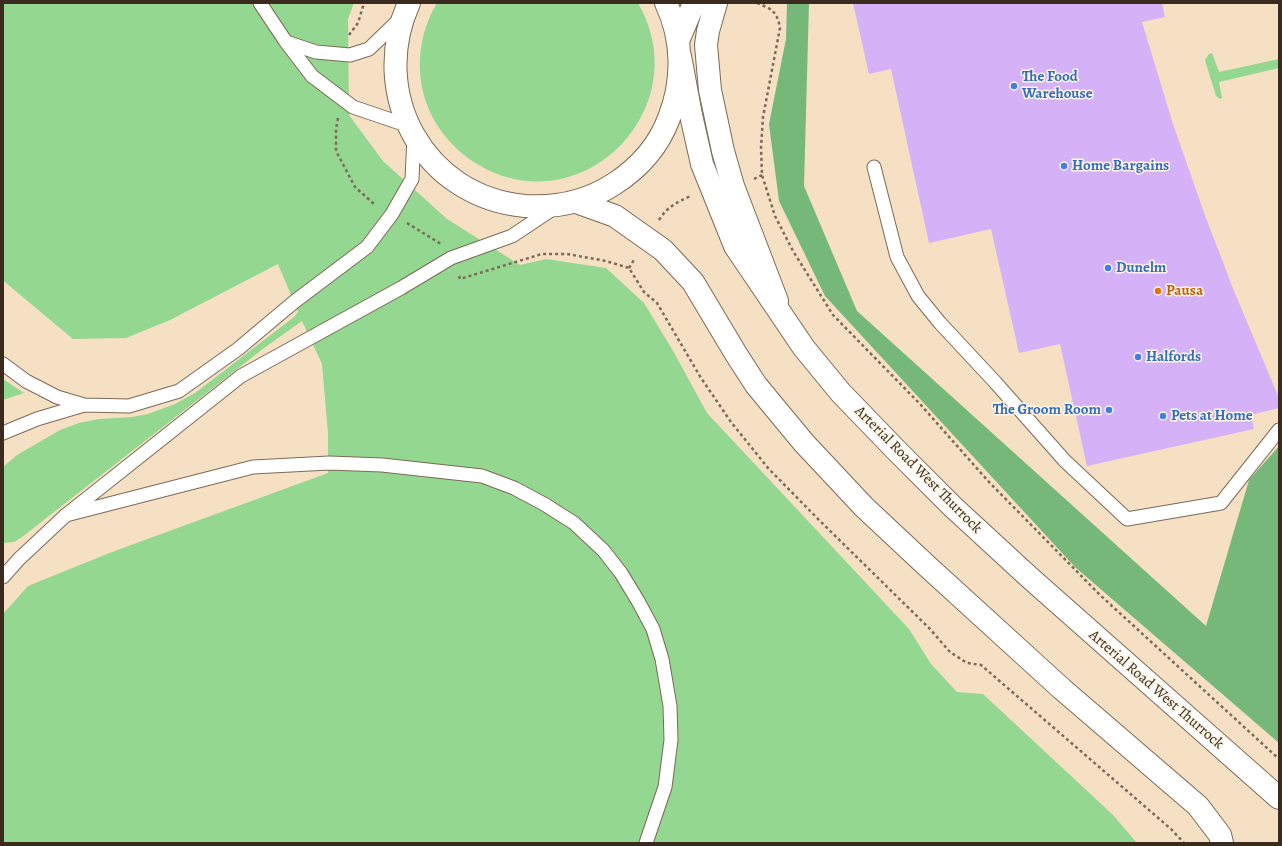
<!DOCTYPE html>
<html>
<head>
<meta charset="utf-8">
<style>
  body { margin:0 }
  #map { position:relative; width:1282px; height:846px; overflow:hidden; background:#f5e0c4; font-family:Alegreya,serif }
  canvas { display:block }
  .frame { position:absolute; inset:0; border:4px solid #3b2a1e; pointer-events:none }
</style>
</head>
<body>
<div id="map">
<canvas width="1282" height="846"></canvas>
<div class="frame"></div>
</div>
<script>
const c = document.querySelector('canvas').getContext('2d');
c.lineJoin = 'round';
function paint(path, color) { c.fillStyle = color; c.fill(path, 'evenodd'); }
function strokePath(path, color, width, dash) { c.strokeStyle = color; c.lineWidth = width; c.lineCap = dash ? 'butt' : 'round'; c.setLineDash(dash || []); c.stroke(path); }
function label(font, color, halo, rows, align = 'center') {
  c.font = font + ' Alegreya,serif'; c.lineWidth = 3; c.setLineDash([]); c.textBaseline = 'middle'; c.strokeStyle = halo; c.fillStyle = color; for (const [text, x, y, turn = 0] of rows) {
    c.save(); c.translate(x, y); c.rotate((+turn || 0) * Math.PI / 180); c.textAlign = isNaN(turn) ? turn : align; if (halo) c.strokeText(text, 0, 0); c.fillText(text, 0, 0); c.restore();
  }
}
paint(new Path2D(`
  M3 3H354L348 19 349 115 383 161 447 219 520 265 546 259 606 268 644 303 672 349 707 413 909 629 931 664 957 692 983 694 1113 815 1137 843H3V614L28 586 112 552 328 473V433L322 364 302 321 264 348 22 537 14 542 3 543V467L17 455 60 430 79 423 99 419 132 417 148 414 175 404 195 393 294 317 298 312 278 264 170 320 126 338 73 339 6 283 3 280Z
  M437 3H638C699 108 581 227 477 164 454 150 435 128 426 102 415 69 419 33 437 3Z
  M1212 53 1219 72 1279 59V68L1219 82 1222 98 1220 99 1216 96 1205 60 1209 54Z
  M3 379 24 393 3 400Z`), '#93d790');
paint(new Path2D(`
  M787 3H809L804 186 857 311 1206 626 1249 480 1279 446V743L1075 567 825 296 779 201 769 124 786 39Z`), '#76b87a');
paint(new Path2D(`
  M853 3H1162L1165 17 1142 22 1173 124 1203 210 1234 291 1279 398V408L1251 415 1254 429 1087 466 1060 344 1019 353 991 229 929 243 891 69 869 74Z`), '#d5b1f8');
const lane = new Path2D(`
  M260 3 286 42 312 76 353 107 409 126
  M286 42 316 52 350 55 369 49 401 18
  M874 167 897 257 918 296 940 323 995 382 1065 461 1127 519 1221 503 1279 430
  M3 364 26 381 57 397 84 405 129 406 179 391 238 349 294 302 367 247 392 214 412 179 414 136
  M3 433 37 419 84 405
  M66 515 253 467 329 463 382 465 482 476 514 488 544 504 574 523 603 550 621 573 638 601 653 629 662 659 670 706 671 740 665 787 646 843
  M3 577 19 559 66 515 241 376 401 288 451 258 512 236 554 208`);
const secondary = new Path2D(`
  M716 3 708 31 706 45 710 90 723 151 733 186 777 301
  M678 41 694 3`);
const primary = new Path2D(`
  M409 3C368 94 424 197 525 206 557 208 588 201 614 184 639 168 659 145 669 118 684 80 683 39 666 3
  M680 56 691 115 702 164 735 246 804 348 841 393 897 451 953 507 1029 577 1279 798
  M576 202 615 216 663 250 693 282 736 354 756 385 804 443 864 507 927 566 1062 689 1198 806 1220 835 1222 843`);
strokePath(lane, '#7c6a58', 15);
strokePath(secondary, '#7c6a58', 24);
strokePath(primary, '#7c6a58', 24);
strokePath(new Path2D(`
  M757 3C772 9 777 11 780 28L763 117 761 148 762 175 775 216 793 251 833 315 920 404 989 482 1100 595 1279 759
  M349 35 358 23 364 3
  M338 118 336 129V151L355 187 375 205
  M754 179 762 175
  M659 220C667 207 677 202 691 196
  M407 223 441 244
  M629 268 635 258
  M459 276 460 279 542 254H567L606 261 629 268 644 292 657 303 701 378 731 422 768 468 819 520 929 628 950 652 967 663 981 665 1171 829 1184 843`), '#7c6a58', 2.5, [3, 3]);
strokePath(lane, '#fff', 13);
strokePath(secondary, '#fff', 22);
strokePath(primary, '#fff', 22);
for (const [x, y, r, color] of [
  [1014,86,4,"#3f7fe0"],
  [1064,166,4,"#3f7fe0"],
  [1108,268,4,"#3f7fe0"],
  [1158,291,4,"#e8710a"],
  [1138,357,4,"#3f7fe0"],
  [1109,410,4,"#3f7fe0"],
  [1163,416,4,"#3f7fe0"]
]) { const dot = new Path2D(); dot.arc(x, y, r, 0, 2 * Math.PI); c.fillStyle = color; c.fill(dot); strokePath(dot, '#fcf5e5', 1.5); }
label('bold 15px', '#366cbe', '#fcf5e5', [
  ["The Food",1022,77],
  ["Warehouse",1022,94],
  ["Home Bargains",1072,166],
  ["Dunelm",1116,268],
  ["Halfords",1146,357],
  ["The Groom Room",1101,410,"right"],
  ["Pets at Home",1171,416]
], 'left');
label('bold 15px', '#c56008', '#fcf5e5', [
  ["Pausa",1166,291]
], 'left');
label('15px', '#3b2a1e', '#fcf5e5', [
  ["Arterial Road West Thurrock",918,470,45],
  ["Arterial Road West Thurrock",1156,690,41]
]);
</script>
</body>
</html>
